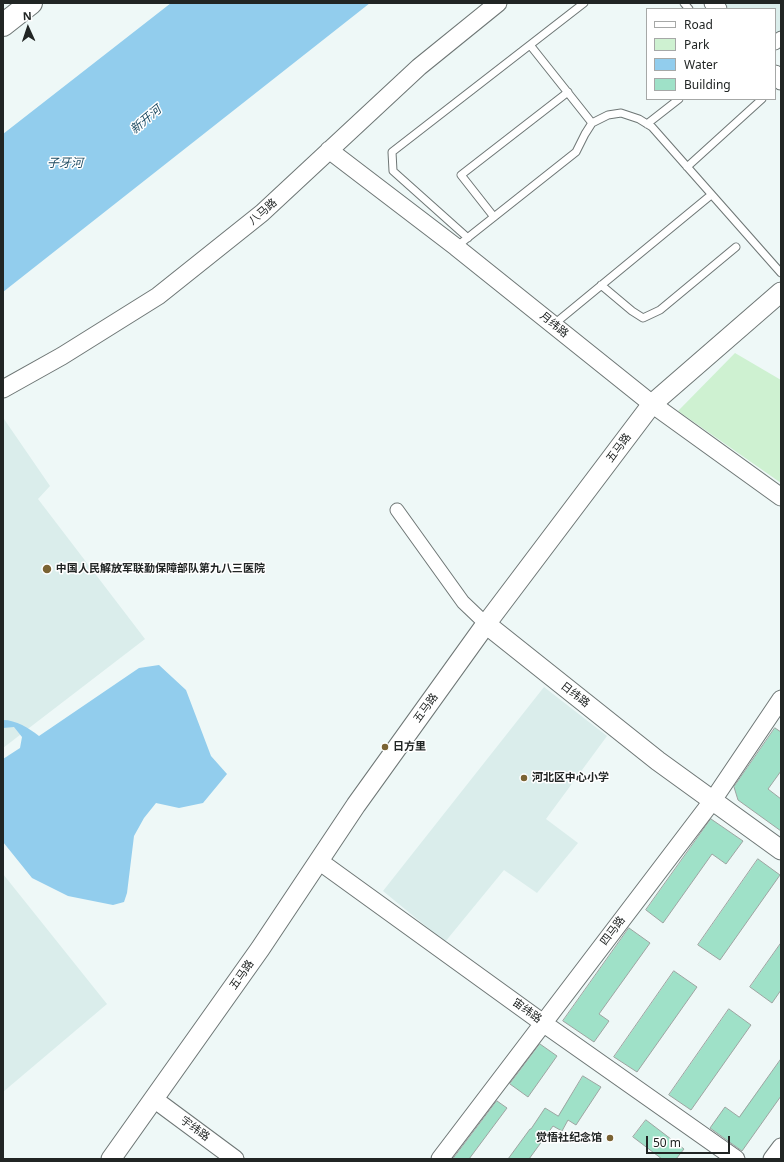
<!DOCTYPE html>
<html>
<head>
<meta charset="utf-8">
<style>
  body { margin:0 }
  #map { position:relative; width:784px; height:1162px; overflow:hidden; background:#eef8f7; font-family:"Noto Sans",sans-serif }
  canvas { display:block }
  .frame { position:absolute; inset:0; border:4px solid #212524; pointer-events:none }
  .legend { position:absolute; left:646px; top:8px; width:130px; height:92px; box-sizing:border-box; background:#fff; border:1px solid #a6a8a7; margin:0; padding:5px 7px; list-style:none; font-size:12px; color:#212524 }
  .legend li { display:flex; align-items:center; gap:8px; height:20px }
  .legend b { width:20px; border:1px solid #a6a8a7 }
  .north { position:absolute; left:8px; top:8px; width:40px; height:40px; -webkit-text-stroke:3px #fff; paint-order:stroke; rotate:357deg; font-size:11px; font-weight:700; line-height:16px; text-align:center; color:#212524 }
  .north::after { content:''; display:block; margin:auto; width:14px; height:18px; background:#212524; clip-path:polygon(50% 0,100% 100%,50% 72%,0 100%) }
  .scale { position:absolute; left:646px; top:1136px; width:84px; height:18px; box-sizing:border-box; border:2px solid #212524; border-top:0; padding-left:5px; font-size:12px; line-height:14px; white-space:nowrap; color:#212524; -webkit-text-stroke:3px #fff; paint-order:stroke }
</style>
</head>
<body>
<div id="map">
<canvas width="784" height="1162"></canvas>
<div class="frame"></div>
<ul class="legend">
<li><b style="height:5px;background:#fff"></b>Road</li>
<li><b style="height:11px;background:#cef1d1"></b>Park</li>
<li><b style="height:11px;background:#92cded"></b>Water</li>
<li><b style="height:11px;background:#9fe1c8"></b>Building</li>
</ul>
<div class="north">N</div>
<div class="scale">50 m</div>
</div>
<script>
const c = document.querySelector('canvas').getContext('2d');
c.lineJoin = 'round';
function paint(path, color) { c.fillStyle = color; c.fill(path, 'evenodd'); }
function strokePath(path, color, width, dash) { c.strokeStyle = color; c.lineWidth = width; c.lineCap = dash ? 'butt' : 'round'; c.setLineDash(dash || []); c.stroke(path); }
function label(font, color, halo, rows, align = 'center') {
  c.font = font + ' "Noto Sans","Noto Sans SC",sans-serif'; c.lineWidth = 3; c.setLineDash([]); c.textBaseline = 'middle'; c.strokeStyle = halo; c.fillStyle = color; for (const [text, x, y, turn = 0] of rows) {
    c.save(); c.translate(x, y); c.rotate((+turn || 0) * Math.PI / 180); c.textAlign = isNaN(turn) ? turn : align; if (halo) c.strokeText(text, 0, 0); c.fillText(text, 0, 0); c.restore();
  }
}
paint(new Path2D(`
  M724 3H781V45L775 50V9H729Z
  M4 419 50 486 38 499 145 639 3 748Z
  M544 687 607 736 546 819 578 843 537 893 504 870 445 942 383 891Z
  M3 874 107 1004 3 1092Z`), '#daedeb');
paint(new Path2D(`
  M735 353 781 380V483L678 411Z`), '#cef1d1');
paint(new Path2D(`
  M171 3H370L3 292V134Z
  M159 665 186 690 211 756 227 774 203 803 179 808 156 803 144 818 134 836 127 893 124 902 113 905 68 896 32 878 3 842V759L20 748 22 737 14 727 3 728V720C16 720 29 728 39 736L139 668Z`), '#92cded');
const building = new Path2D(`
  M775 728 781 732V771L768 789 781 799V831L738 800 734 787Z
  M711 819 743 841 726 864 712 854 663 923 646 910Z
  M758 859 780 875 720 960 698 945Z
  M629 928 650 943 599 1014 609 1021 594 1042 563 1021Z
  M781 943V990L772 1003 750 987Z
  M674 971 697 987 637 1072 614 1057Z
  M729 1009 751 1025 691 1110 669 1095Z
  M540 1044 557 1056 528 1097 510 1084Z
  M781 1059V1096L742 1151 710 1128 725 1107 739 1117Z
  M583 1076 601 1087 576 1125 568 1120 562 1131 553 1126 529 1159H508L530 1129H531L545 1108 558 1116Z
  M497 1101 507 1108 469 1159H453Z
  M646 1120 684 1149 676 1159H662L633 1137Z`);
paint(building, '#9fe1c8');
strokePath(building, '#9da4a1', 1);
const service = new Path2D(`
  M684 3 689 9
  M530 45 592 123
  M647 124 679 99
  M687 167 762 99
  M494 217 461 175 568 92
  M468 238 393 171 392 152 584 3
  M456 247 576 152 585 134 592 123 608 115 621 113 639 119 652 127 781 273
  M601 285 632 311 643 318 660 310 736 247
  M553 325 711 195`);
const minor = new Path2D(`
  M775 43 781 38
  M397 510 463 602 486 624`);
const tertiary = new Path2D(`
  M713 3 718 9
  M775 74 781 81
  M329 150 456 247 652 404 781 497
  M3 389 62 356 158 296 262 213 419 67 498 3
  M319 861 543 1023 736 1159
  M154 1099 235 1159
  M440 1159 713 800 781 699
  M772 1159 781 1147`);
const secondary = new Path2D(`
  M486 624 658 761 781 850
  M111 1159 260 949 356 805 486 624 652 404 781 292`);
const trunk = new Path2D(`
  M3 25 31 3`);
strokePath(service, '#6e7675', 9);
strokePath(minor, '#6e7675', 15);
strokePath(tertiary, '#6e7675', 19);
strokePath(secondary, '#6e7675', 21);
strokePath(trunk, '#6e7675', 24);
strokePath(service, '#fff', 7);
strokePath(minor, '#fff', 13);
strokePath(tertiary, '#fff', 17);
strokePath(secondary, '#fff', 19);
strokePath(trunk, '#fff', 22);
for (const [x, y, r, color] of [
  [47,569,5,"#7a6333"],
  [385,747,4,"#7a6333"],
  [524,778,4,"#7a6333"],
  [610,1138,4,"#7a6333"]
]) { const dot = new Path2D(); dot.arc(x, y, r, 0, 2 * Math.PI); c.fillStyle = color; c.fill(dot); strokePath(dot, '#fff', 1.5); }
label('11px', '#212524', '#fff', [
  ["八马路",263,212,-41],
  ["月纬路",554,325,39],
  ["五马路",619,448,-53],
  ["日纬路",575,695,38],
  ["五马路",426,708,-54],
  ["四马路",613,931,-53],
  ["五马路",242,975,-55],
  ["宙纬路",527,1011,36],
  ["宇纬路",195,1129,36]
]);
label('bold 11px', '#212524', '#fff', [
  ["中国人民解放军联勤保障部队第九八三医院",56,569],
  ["日方里",393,747],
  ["河北区中心小学",532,778],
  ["觉悟社纪念馆",602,1138,"right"]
], 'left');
label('italic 12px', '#1d4b62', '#fff', [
  ["新开河",146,120,-40],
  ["子牙河",65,164]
]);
</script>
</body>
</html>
